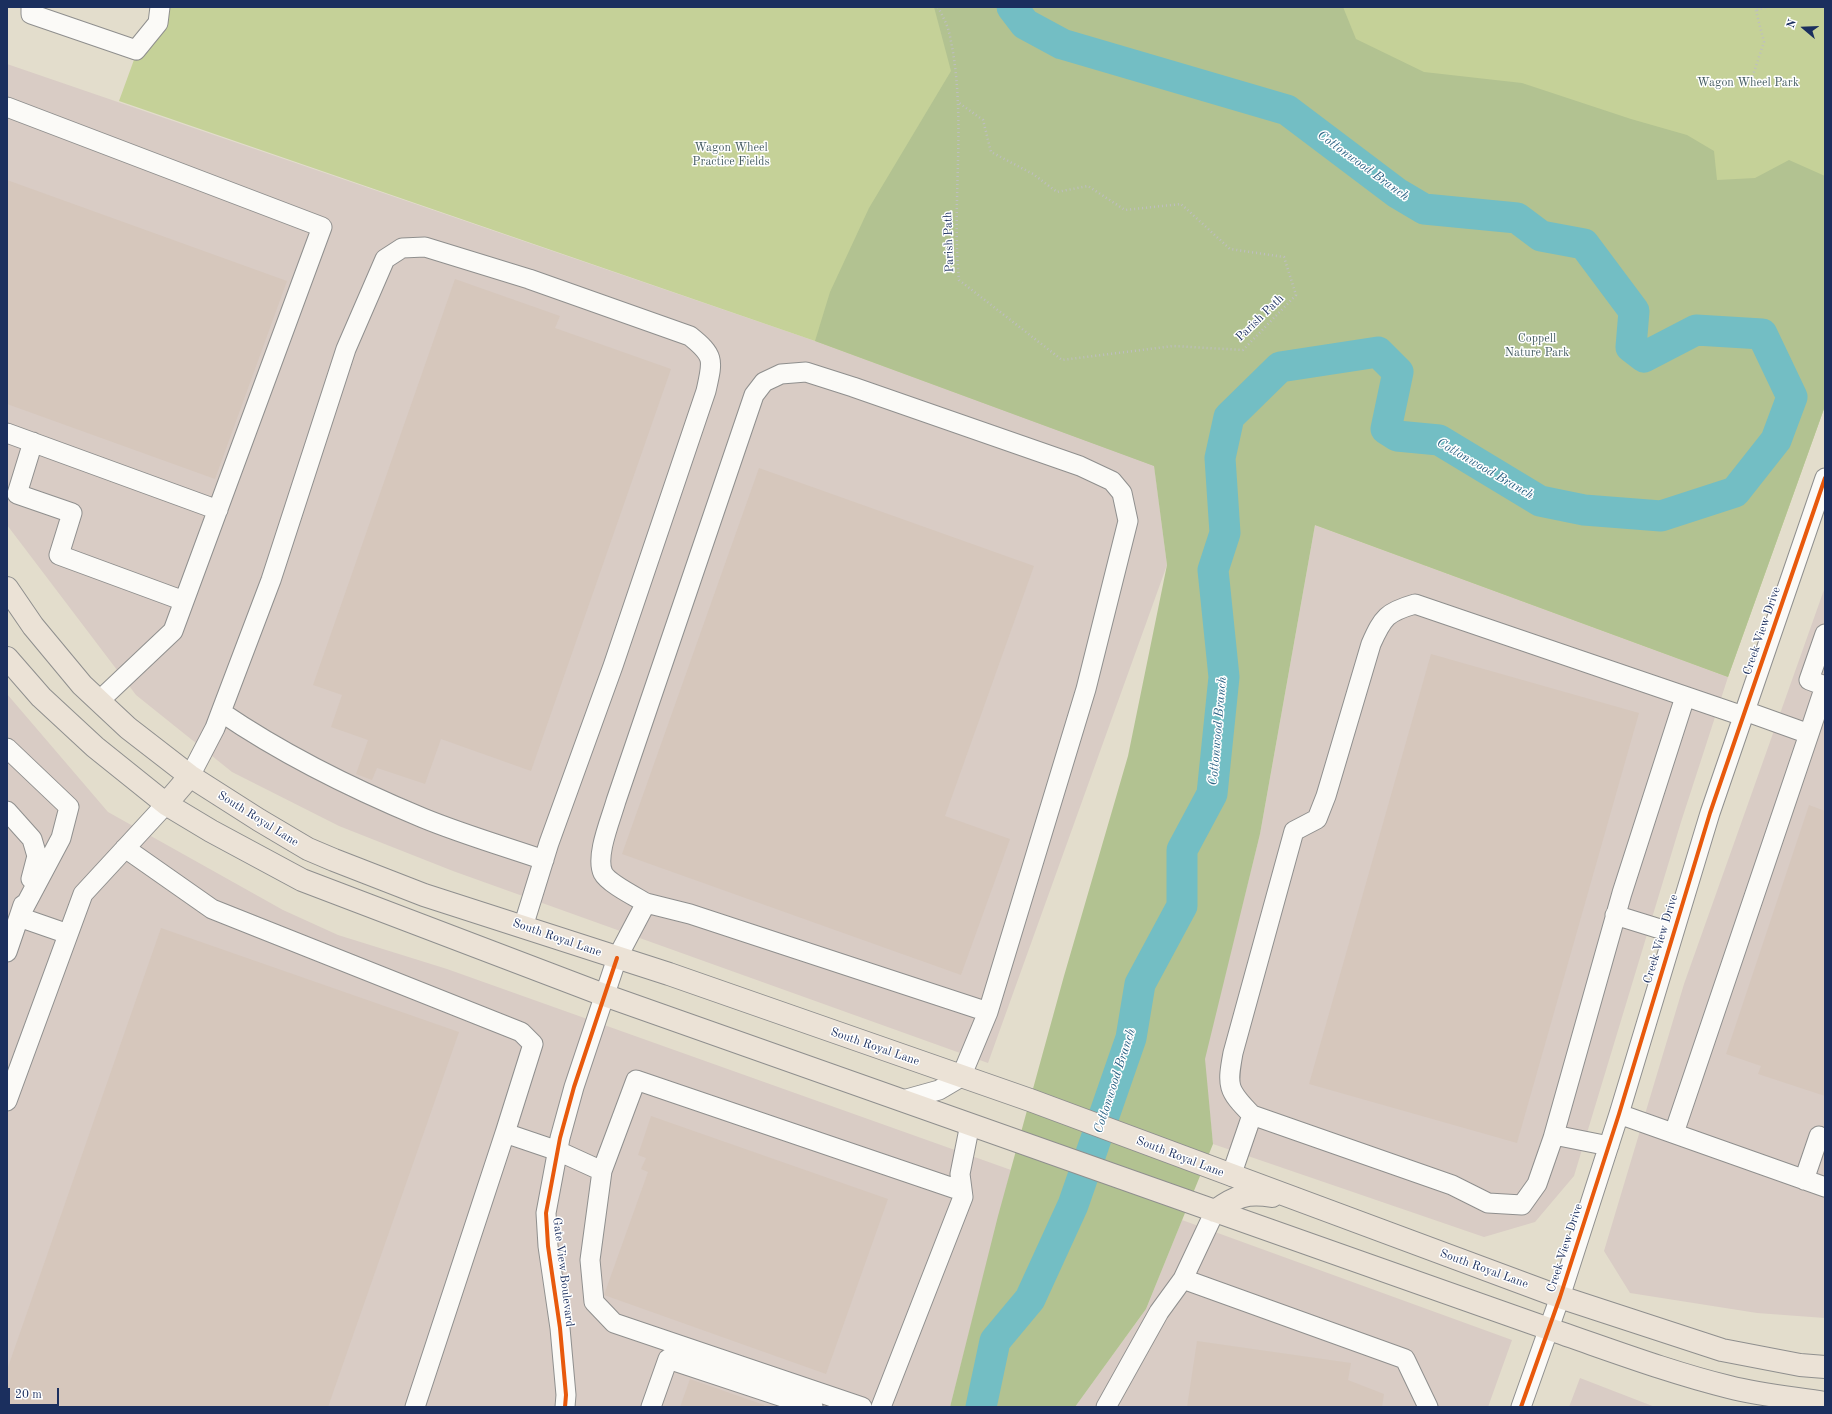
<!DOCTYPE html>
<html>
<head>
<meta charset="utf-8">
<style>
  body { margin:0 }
  #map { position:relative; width:1832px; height:1414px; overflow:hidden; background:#e3ddcc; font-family:"Old Standard TT",serif }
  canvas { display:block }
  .frame { position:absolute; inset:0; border:8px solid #1b2f5e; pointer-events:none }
  .north { position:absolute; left:1784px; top:8px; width:40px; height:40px; -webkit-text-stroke:3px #fff; paint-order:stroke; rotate:289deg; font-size:11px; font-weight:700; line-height:16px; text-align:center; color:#1b2f5e }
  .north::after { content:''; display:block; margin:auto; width:14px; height:18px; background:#1b2f5e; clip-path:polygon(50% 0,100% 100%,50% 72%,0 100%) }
  .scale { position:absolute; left:8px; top:1388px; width:51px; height:18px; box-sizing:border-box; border:2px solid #1b2f5e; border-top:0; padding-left:5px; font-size:12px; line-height:14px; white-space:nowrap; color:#1b2f5e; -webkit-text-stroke:3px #fff; paint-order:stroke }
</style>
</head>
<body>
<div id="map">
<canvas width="1832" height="1414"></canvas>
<div class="frame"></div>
<div class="north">N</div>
<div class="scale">20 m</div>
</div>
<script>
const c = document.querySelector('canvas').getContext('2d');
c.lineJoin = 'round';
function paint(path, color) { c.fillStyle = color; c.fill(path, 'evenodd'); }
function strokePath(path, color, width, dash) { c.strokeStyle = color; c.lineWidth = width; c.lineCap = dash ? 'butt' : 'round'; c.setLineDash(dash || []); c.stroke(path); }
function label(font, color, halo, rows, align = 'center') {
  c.font = font + ' "Old Standard TT",serif'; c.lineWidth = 3; c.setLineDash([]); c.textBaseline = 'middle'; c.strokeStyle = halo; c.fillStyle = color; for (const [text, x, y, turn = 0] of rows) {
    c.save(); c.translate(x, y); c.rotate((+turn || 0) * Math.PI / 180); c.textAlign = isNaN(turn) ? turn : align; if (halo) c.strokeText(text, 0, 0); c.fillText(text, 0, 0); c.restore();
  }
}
paint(new Path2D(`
  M7 64 815 341 1154 465 1167 565 988 1063 453 871 339 826 232 772 136 695 7 525Z
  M1315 525 1728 677 1681 822 1574 1176 1535 1222 1484 1237 1213 1144 1204 1059 1260 834Z
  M1825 587V1318L1757 1313 1630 1293 1604 1251 1684 984Z
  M7 694 108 812 283 910 338 935 447 969 1011 1170 950 1407H7Z
  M1182 1220 1512 1340 1488 1407H1075L1146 1309Z
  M1580 1378 1655 1407H1569Z`), '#d9ccc5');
paint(new Path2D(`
  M163 7H1825V406L1728 677 815 341 119 101 135 57Z`), '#c5d198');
paint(new Path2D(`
  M934 7H1343L1356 39 1424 72 1522 83 1631 119 1687 135 1714 151 1717 180 1755 178 1789 160 1825 176V406L1728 677 1315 525 1260 834 1205 1059 1213 1144 1146 1309 1075 1407H950L998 1216 1064 976 1128 756 1167 565 1154 466 815 341 830 292 869 208 951 71Z`), '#b2c291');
strokePath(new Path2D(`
  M981 1407 995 1341 1030 1299 1073 1205 1131 1038 1140 984 1182 906V850L1212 794 1224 677 1213 570 1225 533 1220 458 1229 417 1280 367 1378 352 1398 372 1386 429 1397 436 1439 440 1540 501 1584 510 1661 516 1735 492 1776 440 1792 397 1762 334 1696 330 1644 357 1631 347 1634 311 1584 244 1541 236 1517 218 1424 209 1397 193 1287 110 1062 44 1025 24 1012 7`), '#73bec4', 31);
paint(new Path2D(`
  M7 180 287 281 215 479 7 404Z
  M455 279 560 316 555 328 671 369 531 771 441 739 425 784 377 768 372 780 356 774 368 740 331 727 342 695 313 685Z
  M759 468 1034 566 945 816 1010 839 961 975 622 854Z
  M1431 654 1639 713 1517 1143 1309 1084Z
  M1809 805 1825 811V1096L1758 1074 1761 1066 1726 1054Z
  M161 928 459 1032 328 1407H7V1370Z
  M651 1116 888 1199 826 1374 604 1295 648 1172 641 1169 646 1158 638 1155Z
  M1197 1341 1351 1363 1348 1380 1384 1394 1382 1407H1187Z
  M690 1379 764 1405V1407H680Z`), '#d6c7bc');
const minor = new Path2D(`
  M31 7V14L136 50 158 23 160 7
  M7 107 322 227 173 631 99 701
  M7 433 218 510
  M33 442 17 494 72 513 59 555 184 601
  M1745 711 1809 734 1825 686 1809 680 1825 634
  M221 712C284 755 353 789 423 818 462 834 503 846 544 860
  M7 748 69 807 61 838 19 917 7 952
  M190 776 215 728 221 712 271 580 346 349 385 259 402 248 425 247 529 279 690 336C715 356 713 360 706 391L613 666 549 843 523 927
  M7 811 32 839 37 856 31 879
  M125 848 212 909 521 1032 533 1044 505 1133 558 1151 602 1171 590 1260 594 1302 614 1323 862 1407
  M646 903 690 914 988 1012
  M23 905 19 917 68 934
  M1615 915 1673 933
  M7 1101 83 894 166 804
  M1619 1114 1825 1187
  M1252 1115 1452 1185 1488 1203 1522 1205 1537 1184 1553 1138 1622 893 1685 697
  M1674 1133 1809 734
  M1554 1135 1609 1146
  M602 1171 636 1080 962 1191
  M1231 1176 1252 1115C1227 1090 1227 1086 1233 1053L1294 831 1317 819 1326 796 1371 644C1383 617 1387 612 1415 604L1743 716
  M1804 1180 1819 1136
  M1183 1279 1405 1359 1428 1407
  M415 1407 505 1133
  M565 1407 566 1395 560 1328 548 1246 546 1213 560 1138 574 1087 617 958 646 903C636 897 608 883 603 873 595 856 611 819 616 801L754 395 764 382 781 374 806 372 853 387 1080 466 1112 481 1122 493 1128 521 1086 689 988 1012 961 1077 939 1090 903 1100
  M651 1407 668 1359 813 1407
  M881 1407 963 1197 960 1174 970 1124
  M1106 1407 1159 1312 1183 1279 1215 1211
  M1521 1407 1560 1297 1619 1114 1710 813 1825 478`);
const major = new Path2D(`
  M7 588 33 626 82 685 128 728 190 776 259 820 308 849 334 860 424 895 669 974 1030 1100 1560 1297 1722 1350 1800 1365 1825 1367
  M7 658 41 697 95 747 166 804 211 831 302 880 604 995 1549 1329C1608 1349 1668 1372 1729 1387 1760 1395 1793 1398 1825 1403
  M166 804 190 776
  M1215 1211C1236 1196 1247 1192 1272 1196`);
strokePath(minor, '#8f8f8e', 21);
strokePath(major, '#8f8f8e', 24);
strokePath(new Path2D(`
  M938 7C942 15 947 24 949 32 968 114 951 198 959 280L1062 360 1173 346 1243 350 1296 295 1284 257 1230 249 1181 204 1125 210 1088 186 1057 192 1033 174 991 152 983 120 959 103
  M1757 10 1767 7
  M1750 84 1764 42 1755 7`), '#bebec0', 2.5, [1, 3]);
strokePath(minor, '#fbfaf7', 19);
strokePath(major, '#ebe2d6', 22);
strokePath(new Path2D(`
  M565 1407 566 1395 560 1328 548 1246 546 1213 560 1138 574 1087 617 958
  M1521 1407 1560 1297 1619 1114 1710 813 1825 478`), '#e8590c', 4);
label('12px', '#465d63', '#fff', [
  ["Wagon Wheel Park",1748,83],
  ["Wagon Wheel",731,148],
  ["Practice Fields",731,162],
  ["Coppell",1537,339],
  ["Nature Park",1537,353]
]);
label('12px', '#1b2f5e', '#fff', [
  ["Parish Path",949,242,-92],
  ["Parish Path",1260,318,-44],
  ["Creek View Drive",1762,631,-71],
  ["South Royal Lane",258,819,32],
  ["South Royal Lane",557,938,19],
  ["Creek View Drive",1661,939,-73],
  ["South Royal Lane",875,1047,19],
  ["South Royal Lane",1180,1157,21],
  ["Creek View Drive",1565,1248,-72],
  ["South Royal Lane",1484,1269,20],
  ["Gate View Boulevard",563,1272,83]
]);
label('italic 13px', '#2b6385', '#fff', [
  ["Cottonwood Branch",1363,166,36],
  ["Cottonwood Branch",1485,469,30],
  ["Cottonwood Branch",1218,731,-85],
  ["Cottonwood Branch",1115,1081,-72]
]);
</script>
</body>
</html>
